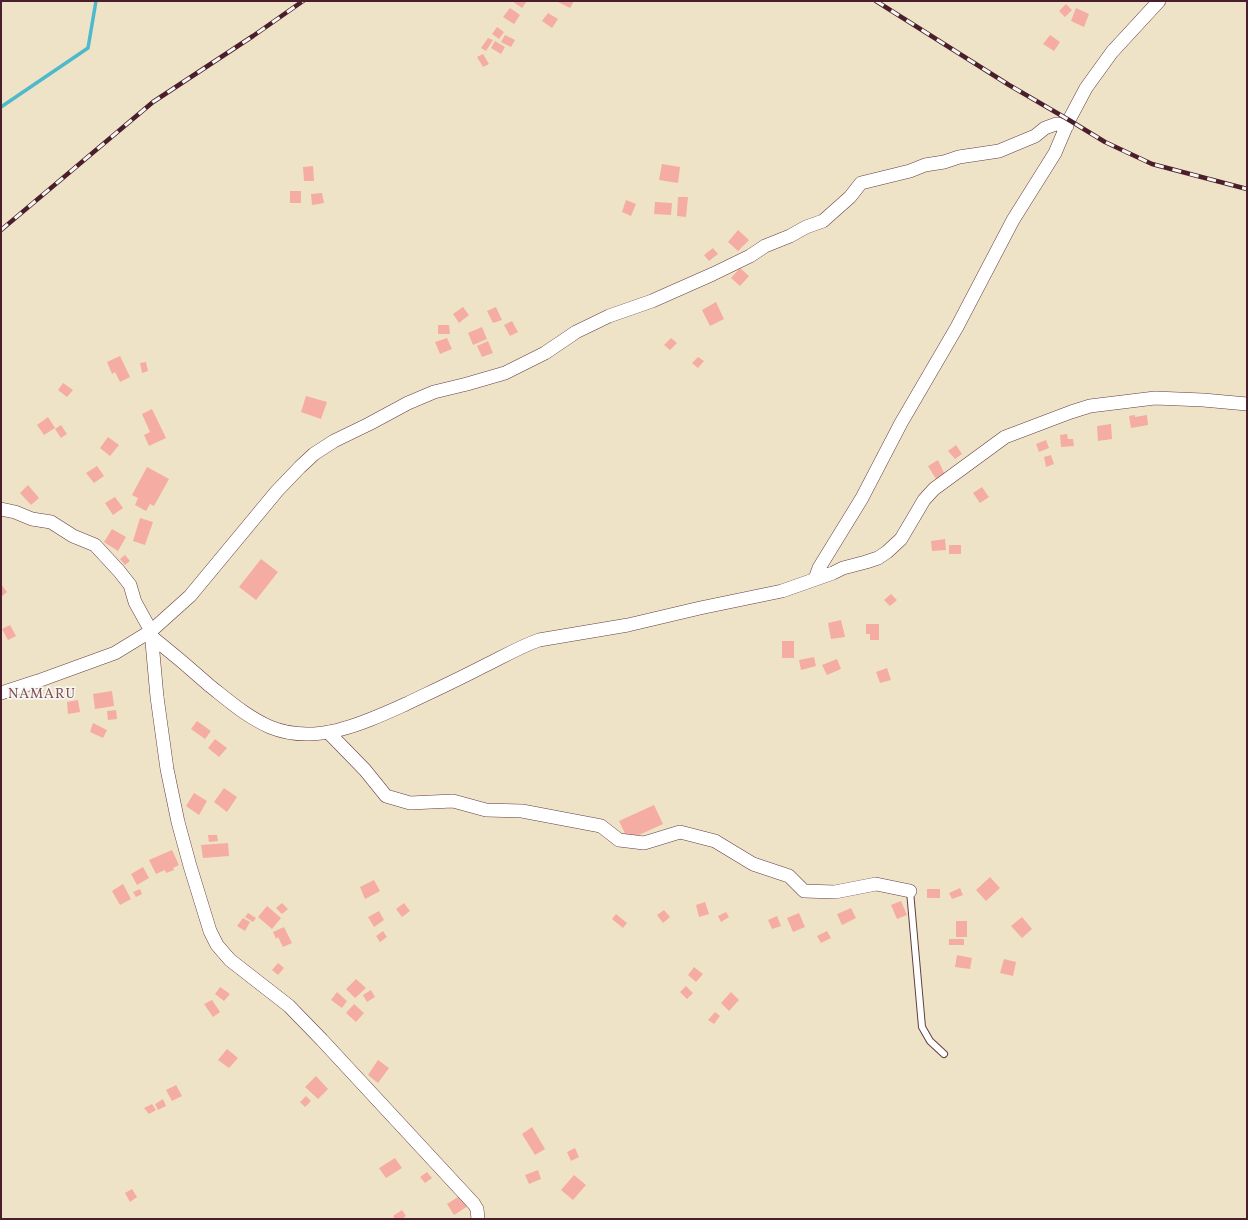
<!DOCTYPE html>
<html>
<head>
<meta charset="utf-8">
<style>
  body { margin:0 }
  #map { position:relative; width:1248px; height:1220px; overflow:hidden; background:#efe3c7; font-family:Vollkorn,serif }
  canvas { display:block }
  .frame { position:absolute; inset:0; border:2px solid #4a1f2b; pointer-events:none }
</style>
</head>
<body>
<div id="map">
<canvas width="1248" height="1220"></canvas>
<div class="frame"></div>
</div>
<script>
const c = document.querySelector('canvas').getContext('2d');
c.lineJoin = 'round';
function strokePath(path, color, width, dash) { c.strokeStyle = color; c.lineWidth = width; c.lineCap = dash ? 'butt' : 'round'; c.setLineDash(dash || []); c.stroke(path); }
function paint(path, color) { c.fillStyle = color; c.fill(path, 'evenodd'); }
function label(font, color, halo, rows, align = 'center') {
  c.font = font + ' Vollkorn,serif'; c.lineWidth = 3.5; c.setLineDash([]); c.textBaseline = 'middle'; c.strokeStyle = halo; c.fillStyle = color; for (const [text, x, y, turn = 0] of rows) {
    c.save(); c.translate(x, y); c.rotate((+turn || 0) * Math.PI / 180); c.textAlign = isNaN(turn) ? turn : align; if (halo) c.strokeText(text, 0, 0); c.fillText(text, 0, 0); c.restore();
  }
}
strokePath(new Path2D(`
  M1 107 88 48 96 1`), '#4fb9cc', 3.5);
paint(new Path2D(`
  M512 1H527L522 8Z
  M556 1H574L570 8Z
  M1066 4 1072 10 1065 17 1059 11Z
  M510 8 520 15 514 24 503 17Z
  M1076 8 1089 14 1084 27 1071 21Z
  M548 13 558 19 552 28 542 21Z
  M497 27 504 32 499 39 492 34Z
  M505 35 515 40 511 47 501 42Z
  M1050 35 1060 42 1054 51 1043 44Z
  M488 38 493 40 486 51 481 48Z
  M495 41 505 47 501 54 491 48Z
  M483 54 489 64 483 67 477 57Z
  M662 164 680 167 678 183 659 180Z
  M313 166 314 181H304L303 167Z
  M290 191H301V203H290Z
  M322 193 324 203 312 205 311 194Z
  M678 197H688L686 217 677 216Z
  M626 200 636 204 631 216 622 212Z
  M655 202 672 203 671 215 654 214Z
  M738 230 749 240 738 251 728 242Z
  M713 248 718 254 709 261 704 255Z
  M740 268 749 276 740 286 731 278Z
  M716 302 724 319 710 326 702 310Z
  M463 307 469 315 459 323 453 314Z
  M496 307 502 320 493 323 487 311Z
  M512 321 518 332 510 336 504 325Z
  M438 325H449L450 334H438Z
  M482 327 487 339 473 345 468 333Z
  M447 338 452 349 440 354 435 342Z
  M671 338 677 343 670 350 664 345Z
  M488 341 493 353 482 357 477 346Z
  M120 356 130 377 120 382 115 372 112 374 107 362Z
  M698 357 704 361 698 368 692 363Z
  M146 362 148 371 142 373 140 363Z
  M63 383 73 390 67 397 58 390Z
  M306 396 327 402 321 419 301 412Z
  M152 409 166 438 149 446 144 435 150 432 142 414Z
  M1135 415V417L1147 415 1148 425 1131 428 1129 416Z
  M48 417 55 428 44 435 37 425Z
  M1111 424 1112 439 1098 441 1097 426Z
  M61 425 67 434 61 438 55 429Z
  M1067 434 1068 439H1073L1074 446 1061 447 1060 435Z
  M108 437 119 445 110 456 100 448Z
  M1046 440 1049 448 1039 452 1036 444Z
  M956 445 962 454 955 459 948 451Z
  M1051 455 1054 464 1046 467 1044 457Z
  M938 460 945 475 936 479 928 466Z
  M97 466 104 476 94 483 86 473Z
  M147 467 169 479 154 506 150 504 146 511 135 505 138 498 132 495Z
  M28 485 39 498 31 505 20 493Z
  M982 487 989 497 980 503 973 493Z
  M115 497 123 508 113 515 105 503Z
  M140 518 153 522 145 545 133 541Z
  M112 529 126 537 118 551 104 542Z
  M945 539 946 550 932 551 931 541Z
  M949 545H961V554H949Z
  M125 555 130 561 125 565 120 559Z
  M261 559 278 572 256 600 239 587Z
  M1 584 7 592 1 597Z
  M891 594 897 600 890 606 884 600Z
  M841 620 845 637 831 639 828 623Z
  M866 624H879V640H870V634H866Z
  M10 625 16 636 8 640 2 629Z
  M782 641H794V658H782Z
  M814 657 816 666 801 670 799 660Z
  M837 659 841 669 827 675 822 665Z
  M887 668 891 680 880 683 876 672Z
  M112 691 114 706 95 709 93 694Z
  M78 700 80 712 68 714 67 702Z
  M116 710 117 719 108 720 107 711Z
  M197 721 211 731 205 739 191 729Z
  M93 723 107 730 103 738 90 732Z
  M215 739 227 748 219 757 208 748Z
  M224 788 237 797 227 812 214 802Z
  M194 793 207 801 199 815 186 806Z
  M654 805 663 824 628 840 619 821Z
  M208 835H217L218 841 209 842Z
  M228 843 229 856 203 858 201 845Z
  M172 850 179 865 173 868 174 870 166 873 165 870 156 874 149 860Z
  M143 867 149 878 137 885 131 874Z
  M990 877 1000 888 986 901 976 890Z
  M374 880 380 891 365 899 360 887Z
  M123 884 131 899 120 905 112 891Z
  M960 888 963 895 952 899 949 893Z
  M140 889 142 894 136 897 133 892Z
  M927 889H940V898H927Z
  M901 901 907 915 897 919 891 905Z
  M705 902 709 914 699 917 696 905Z
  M282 903 288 909 282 914 276 908Z
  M404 903 410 911 402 917 396 909Z
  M267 906 281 918 272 929 258 917Z
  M851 908 856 918 842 925 837 914Z
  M664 910 670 917 663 923 657 915Z
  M379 911 384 920 374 927 368 917Z
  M726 912 729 917 721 922 718 916Z
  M248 913 256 918 253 922 245 917Z
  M799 913 805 927 793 932 787 918Z
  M616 914 627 923 623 928 612 919Z
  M777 916 781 926 772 929 768 920Z
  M1022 917 1032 929 1022 938 1011 926Z
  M243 918 250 922 245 931 237 926Z
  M956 921H967V937H956Z
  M284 927 292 943 283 947 278 937 276 939 273 932Z
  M383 931 387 937 380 942 376 936Z
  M827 931 831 938 821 943 817 936Z
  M949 939H964V945H949Z
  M957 955 972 958 970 969 955 967Z
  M1004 959 1016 962 1013 976 1000 973Z
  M278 963 284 968 278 975 272 970Z
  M694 967 703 974 696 982 688 975Z
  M356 979 366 988 355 998 346 989Z
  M686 986 693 993 687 999 680 992Z
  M220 987 230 994 224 1001 215 994Z
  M371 990 375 997 367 1002 363 995Z
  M337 992 347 1001 342 1008 331 1000Z
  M731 992 739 1000 729 1011 721 1003Z
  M212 1000 220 1012 213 1017 204 1004Z
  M354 1004 364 1013 356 1022 346 1013Z
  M715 1012 720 1016 714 1024 708 1020Z
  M227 1049 238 1058 229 1068 218 1060Z
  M378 1060 389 1068 378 1083 368 1075Z
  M316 1076 328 1089 318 1099 305 1087Z
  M176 1085 182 1096 172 1101 166 1090Z
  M306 1096 311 1101 305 1107 300 1102Z
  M163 1099 166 1106 158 1110 155 1104Z
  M152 1104 156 1110 149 1114 144 1108Z
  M532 1127 545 1149 535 1155 522 1134Z
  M575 1148 579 1157 571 1161 567 1152Z
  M395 1158 402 1168 386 1178 379 1168Z
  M538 1170 541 1179 529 1184 525 1175Z
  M427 1172 432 1178 425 1183 420 1177Z
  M574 1175 586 1185 573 1200 561 1190Z
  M132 1189 137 1197 130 1202 125 1193Z
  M461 1195 468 1206 454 1215 447 1204Z
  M402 1210 406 1216 402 1219H395L393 1216Z`), '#f5aca3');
const lane = new Path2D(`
  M910 891 922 1027 930 1041 944 1054`);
const street = new Path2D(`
  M1 509 15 512 32 519 51 522 73 536 95 545 119 571 130 585 135 602 151 631 157 697 167 769 178 822 190 866 210 931 217 945 230 960 289 1006 322 1040 474 1204 477 1209 478 1219
  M815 579 819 568 862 498 901 423 957 327 1013 220 1055 153 1069 120 1086 88 1112 52 1159 1
  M152 637C172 653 191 669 210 686 229 701 247 717 270 727 316 746 364 723 406 704 431 692 457 680 482 667 501 658 519 647 539 640L628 625 700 608 782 591 833 573 843 568 866 562 878 558 887 552 901 539 924 500 934 489 1005 437 1071 412 1090 406 1155 398 1203 400 1247 404
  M1 693 38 681 115 653 151 631 190 596 277 491 300 467 314 454 334 441 369 424 408 403 434 392 467 384 505 373 545 353 576 332 609 316 652 301 713 274 750 256 765 246 790 236 806 227 823 221 850 197 861 183 910 171 925 165 944 162 959 157 999 151 1035 136 1045 128 1056 124 1067 126
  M328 732 365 770 386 796 410 803 453 801 486 810 522 811 601 826 619 840 644 843 680 832 715 841 753 864 789 876 804 891 835 892 876 884 910 891`);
strokePath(lane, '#633c42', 8);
strokePath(street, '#633c42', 14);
strokePath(lane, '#fff', 6);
strokePath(street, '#fff', 13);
const rail = new Path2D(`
  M876 1 1009 85 1069 120 1105 142 1152 164 1247 189
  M1 230 153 102 253 36 303 1`);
strokePath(rail, '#4a1f2b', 4.5);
strokePath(rail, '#f6f6f2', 3, [9]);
c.letterSpacing = '1px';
label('14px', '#865055', '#f6f6f2', [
  ["NAMARU",42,695]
]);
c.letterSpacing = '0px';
</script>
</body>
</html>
